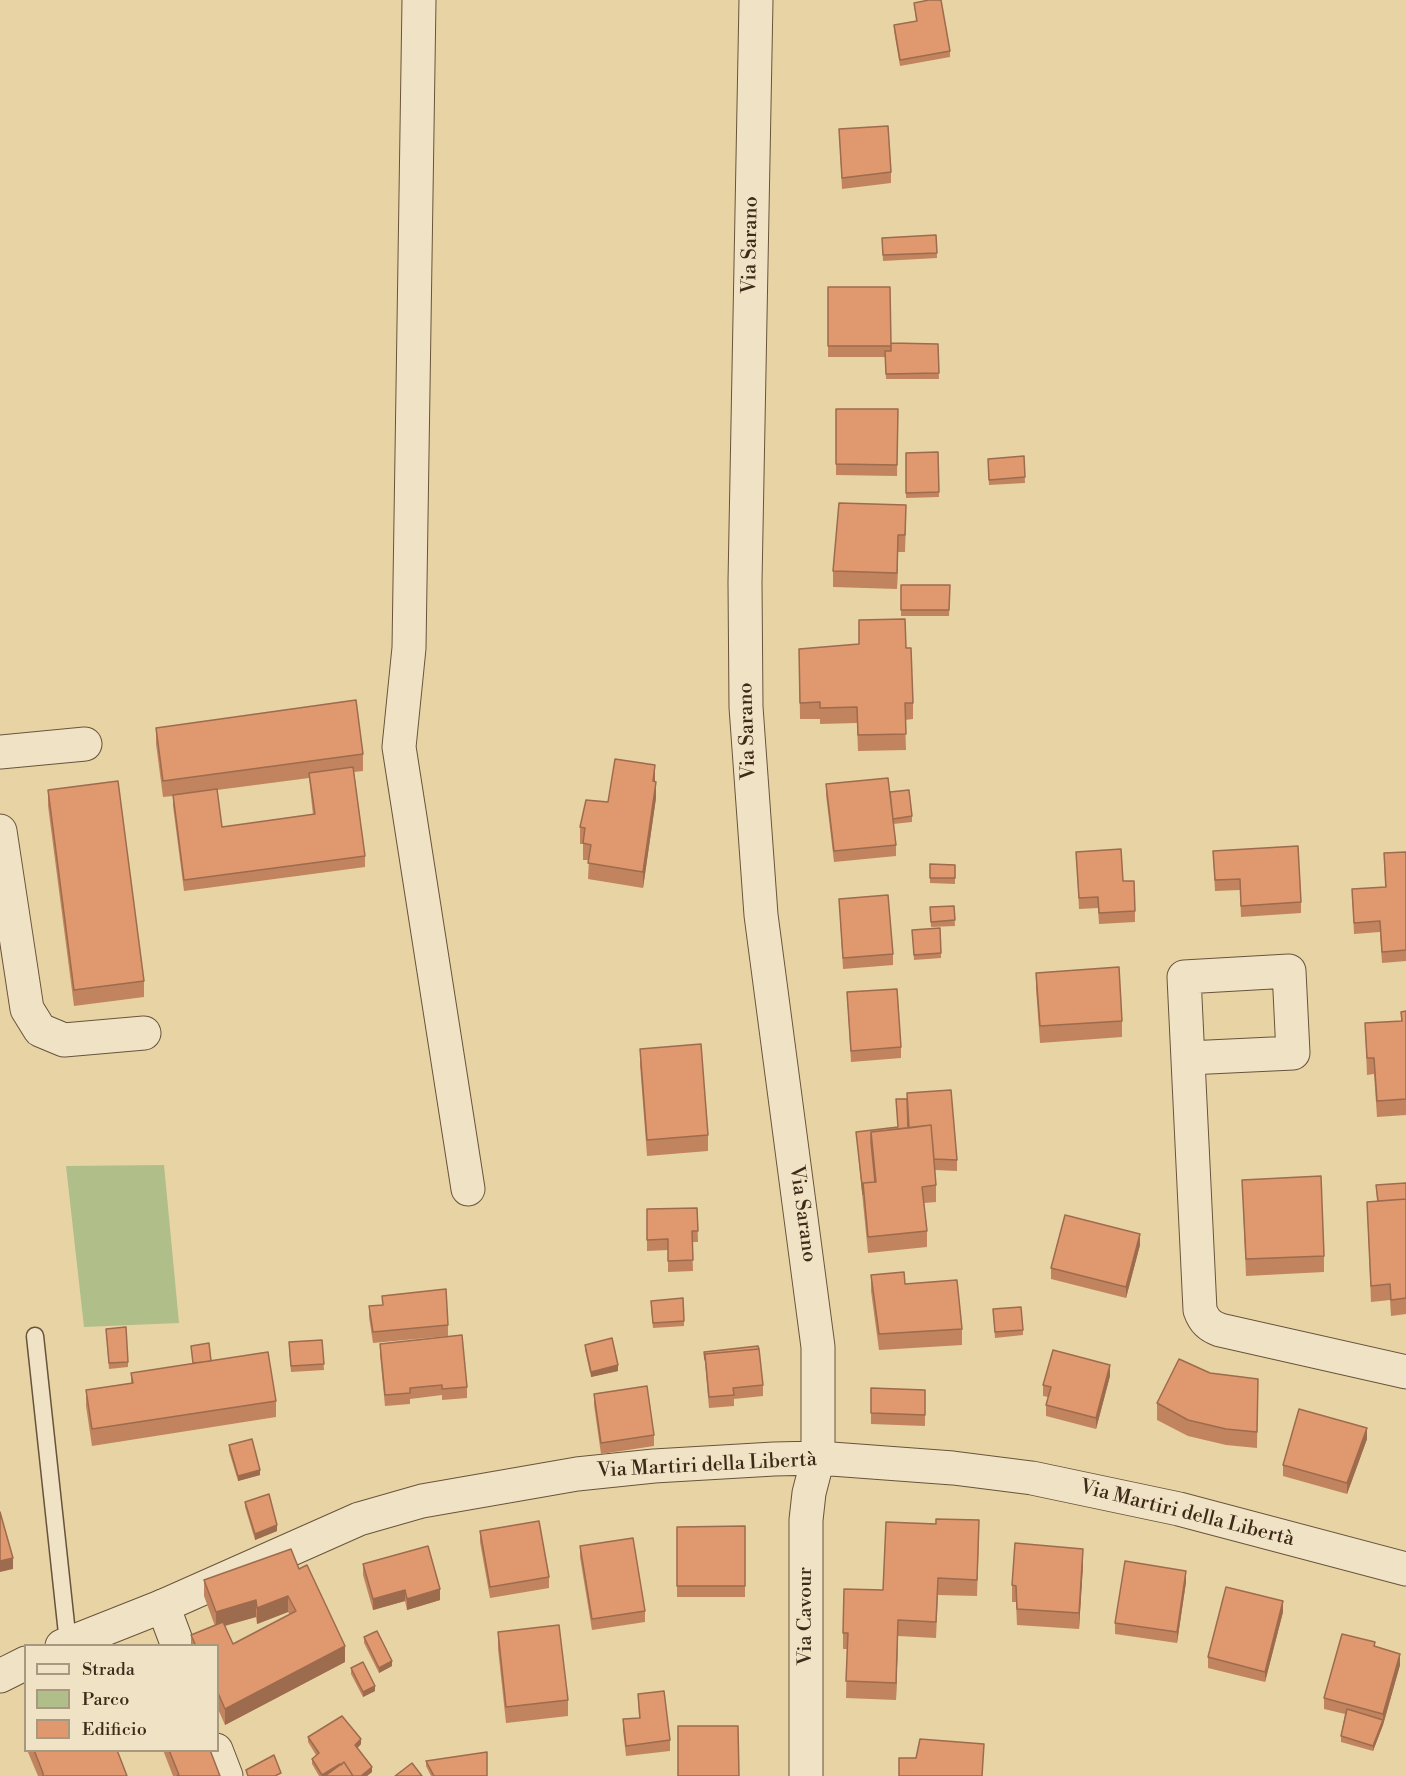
<!DOCTYPE html>
<html>
<head>
<meta charset="utf-8">
<style>
  body { margin:0 }
  #map { position:relative; width:1406px; height:1776px; overflow:hidden; background:#e8d3a4; font-family:"Libre Bodoni",serif }
  canvas { display:block }
  .legend { position:absolute; left:24px; top:1644px; width:195px; height:108px; box-sizing:border-box; background:#f0e2c4; border:2px solid #a89880; margin:0; padding:8px 10px; list-style:none; font-size:18px; color:#3d2a19 }
  .legend li { display:flex; align-items:center; gap:12px; height:30px }
  .legend b { width:30px; border:2px solid #a89880 }
</style>
</head>
<body>
<div id="map">
<canvas width="1406" height="1776"></canvas>
<ul class="legend">
<li><b style="height:8px;background:#f0e2c4"></b>Strada</li>
<li><b style="height:16px;background:#b0be8a"></b>Parco</li>
<li><b style="height:16px;background:#e0996f"></b>Edificio</li>
</ul>
</div>
<script>
const c = document.querySelector('canvas').getContext('2d');
c.lineJoin = 'round';
function paint(path, color) { c.fillStyle = color; c.fill(path, 'evenodd'); }
function strokePath(path, color, width, dash) { c.strokeStyle = color; c.lineWidth = width; c.lineCap = dash ? 'butt' : 'round'; c.setLineDash(dash || []); c.stroke(path); }
function label(font, color, halo, rows, align = 'center') {
  c.font = font + ' "Libre Bodoni",serif'; c.lineWidth = 6; c.setLineDash([]); c.textBaseline = 'middle'; c.strokeStyle = halo; c.fillStyle = color; for (const [text, x, y, turn = 0] of rows) {
    c.save(); c.translate(x, y); c.rotate((+turn || 0) * Math.PI / 180); c.textAlign = isNaN(turn) ? turn : align; if (halo) c.strokeText(text, 0, 0); c.fillText(text, 0, 0); c.restore();
  }
}
paint(new Path2D(`
  M164 1165 179 1323 84 1327 66 1166Z`), '#b0be8a');
const service = new Path2D(`
  M35 1336 68 1643`);
const minor = new Path2D(`
  M419 0 409 648 399 747 468 1189
  M0 752 85 744
  M0 831 27 1009 40 1030 64 1040 144 1033
  M1188 1058 1293 1053 1289 971 1184 977 1200 1310C1204 1321 1209 1326 1220 1330L1406 1372
  M163 1606 178 1646
  M216 1750 226 1776`);
const tertiary = new Path2D(`
  M756 0 745 582 746 707 761 915 818 1347V1458L809 1493 806 1520V1776
  M62 1646 163 1606 359 1519 422 1501 577 1474 654 1466 774 1459 818 1458 953 1468 1032 1478 1179 1509 1406 1569
  M0 1676 26 1663`);
strokePath(service, '#68543c', 19);
strokePath(minor, '#68543c', 35);
strokePath(tertiary, '#68543c', 35);
strokePath(service, '#f0e2c4', 16);
strokePath(minor, '#f0e2c4', 33);
strokePath(tertiary, '#f0e2c4', 33);
paint(new Path2D(`
  M914 3 950 51V57L900 66 894 31V25L916 21Z
  M839 129 891 172V183L842 189Z
  M936 235 937 258 883 261 882 238Z
  M828 287 891 343 938 344 939 379H886L885 357H828Z
  M836 409H898L897 476 836 475Z
  M938 452 939 497 906 498V453Z
  M1024 456 1025 483 989 485 988 459Z
  M906 522 905 552H898L897 589 833 587V571Z
  M901 585H950L949 616H901Z
  M859 620 906 648 913 703V719L905 720 906 750 858 751 857 723 820 724V719H800L799 649 859 644Z
  M156 728 363 754V771L354 772 365 856V867L184 891 173 806V796L163 797 156 744ZM309 778 313 815 222 827 217 790Z
  M655 782 656 798 643 888 588 879 589 860H583V844H580V827L608 802Z
  M826 784 890 792 912 816V822L893 824 896 845V856L834 862 826 795Z
  M48 790 144 981V997L74 1006 48 806Z
  M1213 851 1301 902V913L1241 917 1240 890 1215 891Z
  M1076 852 1123 881 1135 911V922L1099 924 1098 908 1079 909Z
  M1406 852V961L1382 963 1380 932 1354 934 1352 889 1385 887 1384 853Z
  M930 864 955 865V884L930 883Z
  M839 899 893 954V965L843 969Z
  M954 906 955 926 931 927 930 907Z
  M912 930 941 953V958L914 960Z
  M1036 973 1122 1021V1037L1040 1043 1036 989Z
  M847 992 901 1047V1058L851 1062Z
  M1406 1011V1115L1377 1117 1374 1074 1367 1075 1365 1023 1401 1021V1012Z
  M640 1049 708 1135V1151L647 1156 640 1065Z
  M896 1099 957 1160V1171L935 1170 936 1185V1202L924 1203 927 1231V1247L868 1253 856 1132 898 1127Z
  M1242 1180 1324 1256V1272L1246 1276Z
  M1406 1183V1314L1391 1316 1390 1300 1371 1302 1367 1202 1377 1201 1376 1185Z
  M697 1208 698 1242H692L693 1271 668 1272V1250L647 1251V1209Z
  M1140 1245 1126 1298 1051 1279V1268Z
  M871 1275 905 1284 962 1329V1345L879 1350 871 1291Z
  M369 1306 448 1325V1336L373 1343 369 1317Z
  M651 1307 684 1321V1326L653 1328Z
  M993 1309 1023 1330V1335L995 1338Z
  M106 1329 128 1362V1367L109 1369Z
  M322 1340 324 1370 291 1372 289 1347Z
  M380 1344 467 1387V1398L442 1400V1395L410 1399V1404L385 1406 380 1355Z
  M585 1345 618 1371 591 1377 585 1350Z
  M191 1346 211 1361 276 1401V1417L92 1446 86 1406V1390L131 1383V1373L193 1364Z
  M704 1352 763 1385V1396L734 1399V1406L709 1408Z
  M1210 1373 1258 1379 1257 1448 1226 1445 1188 1436 1157 1420V1403Z
  M1110 1376 1096 1429 1046 1416V1405L1048 1397 1043 1396V1385Z
  M871 1388 925 1390V1426L871 1424Z
  M594 1394 654 1435V1446L601 1454 594 1405Z
  M1367 1439 1347 1494 1283 1476V1465Z
  M229 1445 260 1475 238 1481 229 1451Z
  M245 1502 277 1531 255 1540 245 1507Z
  M745 1526V1597H677V1527Z
  M480 1531 549 1577V1588L490 1598 480 1542Z
  M979 1536 977 1596 938 1595 936 1638 898 1636 896 1700 846 1698 847 1649H843V1633L883 1590Z
  M580 1546 645 1611V1622L592 1630 580 1557Z
  M363 1564 440 1600 407 1610 405 1601 373 1610 363 1575Z
  M1083 1565 1079 1629 1017 1625 1016 1602H1012V1585Z
  M299 1569 345 1662 225 1725 218 1709V1646H191V1635L215 1626 204 1596V1580ZM288 1612 290 1615 233 1644 225 1626 256 1617 257 1624Z
  M1186 1582 1177 1643 1115 1634V1623Z
  M1283 1612 1265 1682 1208 1668V1657Z
  M498 1632 568 1700V1716L506 1723 498 1649Z
  M364 1637 392 1666 379 1673 364 1643Z
  M1375 1647 1400 1665 1383 1725 1373 1751 1341 1742V1736L1345 1714 1324 1709V1698Z
  M351 1668 375 1691 363 1697 351 1674Z
  M638 1694 670 1740V1751L626 1756 623 1730V1719L639 1718Z
  M24 1726H26V1746L24 1743Z
  M308 1737 361 1744 357 1748 372 1772 367 1776H319L312 1764V1759L316 1755 308 1742Z
  M27 1750H117L127 1776H38Z
  M163 1750H210L220 1776H173Z
  M426 1761 487 1776H431L426 1766Z`), '#c1845f');
paint(new Path2D(`
  M898 535V552L897 589V573Z
  M655 765V781L653 798V781Z
  M656 782V798L643 888V872Z
  M1140 1234V1245L1126 1298V1287Z
  M618 1365V1371L591 1377V1372Z
  M1110 1365V1376L1096 1429V1418Z
  M1367 1428V1439L1347 1494V1483Z
  M260 1470V1475L238 1481V1476Z
  M277 1525V1531L255 1540V1534Z
  M1083 1549V1565L1079 1629V1613Z
  M13 1558V1569L0 1572V1561Z
  M1186 1571V1582L1177 1643V1632Z
  M440 1589V1600L407 1610V1599Z
  M405 1590V1601L373 1610V1599Z
  M288 1596V1612L257 1624V1608Z
  M256 1600V1617L216 1628V1612Z
  M1283 1601V1612L1265 1682V1672Z
  M898 1620V1636L896 1700V1683Z
  M345 1646V1662L225 1725V1709Z
  M1400 1654V1665L1383 1725 1373 1751V1746L1383 1720V1714Z
  M392 1661V1666L379 1673V1668Z
  M375 1686V1691L363 1697V1692Z
  M361 1739V1744L355 1751V1745Z
  M340 1764V1769L329 1776H322V1775Z
  M372 1767V1772L367 1776H361Z`), '#9d6b4e');
const building = new Path2D(`
  M929 0H941L950 51 900 60 894 25 917 21 914 3Z
  M888 126 891 172 842 178 839 129Z
  M936 235 937 253 883 255 882 238Z
  M828 287H890L891 346H828Z
  M891 343 938 344 939 373 886 374 885 351H891Z
  M836 409H898L897 465 836 464Z
  M938 452 939 492 906 493V453Z
  M1024 456 1025 477 989 480 988 459Z
  M839 503 906 505 905 535H898L897 573 833 571Z
  M901 585H950L949 610H901Z
  M905 619 906 648H911L913 703H905L906 734 858 735 857 707 820 708V702L800 703 799 649 859 644V620Z
  M356 700 363 754 163 781 156 728Z
  M615 759 655 765 653 781 656 782 643 872 588 863 591 845 583 843 585 828 580 827 586 800 608 802Z
  M353 767 365 856 184 880 173 795 217 789 222 827 315 814 309 773Z
  M888 778 896 845 834 851 826 784Z
  M118 781 144 981 74 990 48 790Z
  M909 790 912 816 893 819 890 792Z
  M1298 846 1301 902 1241 906 1240 879 1215 880 1213 851Z
  M1121 849 1123 881H1134L1135 911 1099 913 1098 897 1079 898 1076 852Z
  M1406 852V950L1382 952 1380 921 1354 923 1352 889 1386 887 1384 853Z
  M930 864 955 865V878H930Z
  M888 895 893 954 843 958 839 899Z
  M954 906 955 920 931 922 930 907Z
  M940 928 941 953 914 955 912 930Z
  M1119 967 1122 1021 1040 1026 1036 973Z
  M897 989 901 1047 851 1051 847 992Z
  M1406 1011V1099L1377 1101 1374 1058H1367L1365 1023 1402 1021 1401 1012Z
  M701 1044 708 1135 647 1140 640 1049Z
  M951 1090 957 1160 934 1159 931 1125 909 1128 907 1093Z
  M896 1099H907L908 1128 871 1132V1142L875 1182 863 1183V1194L856 1132 898 1127Z
  M931 1125 936 1185 922 1187 927 1231 868 1237 863 1183 876 1182 871 1132Z
  M1321 1176 1324 1256 1246 1259 1242 1180Z
  M1406 1183V1199L1378 1201 1376 1185Z
  M1406 1199V1298L1391 1300 1390 1284 1371 1286 1367 1202Z
  M697 1208 698 1231H692L693 1260 668 1261V1239L647 1240V1209Z
  M1065 1215 1140 1234 1126 1287 1051 1268Z
  M904 1272 905 1284 957 1280 962 1329 879 1334 871 1275Z
  M446 1289 448 1325 373 1332 369 1306 383 1305 382 1296Z
  M683 1298 684 1321 653 1323 651 1301Z
  M1021 1307 1023 1330 995 1332 993 1309Z
  M126 1327 128 1362 109 1363 106 1329Z
  M462 1335 467 1387 442 1389V1385L410 1388V1393L385 1395 380 1344Z
  M612 1338 618 1365 591 1372 585 1345Z
  M322 1340 324 1364 291 1366 289 1342Z
  M209 1343 211 1361 193 1363 191 1346Z
  M758 1346 759 1349 705 1354V1360L704 1352Z
  M759 1349 763 1385 733 1388 734 1395 709 1397 705 1354Z
  M1053 1350 1110 1365 1096 1418 1046 1405 1051 1387 1043 1385Z
  M268 1352 276 1401 92 1429 86 1390 133 1383 131 1373Z
  M1179 1359 1210 1373 1258 1379 1257 1432 1226 1429 1188 1420 1157 1403Z
  M647 1386 654 1435 601 1443 594 1394Z
  M871 1388 925 1390V1415L871 1413Z
  M1299 1409 1367 1428 1347 1483 1283 1465Z
  M252 1439 260 1470 238 1476 229 1445Z
  M269 1494 277 1525 255 1534 245 1502Z
  M0 1512 13 1558 0 1561Z
  M936 1519 979 1520 977 1580 938 1578 936 1622 898 1620 896 1683 846 1681 848 1633H843L844 1589 883 1590 886 1522 936 1524Z
  M539 1521 549 1577 490 1587 480 1531Z
  M745 1526V1586H677V1527Z
  M633 1538 645 1611 592 1619 580 1546Z
  M1015 1543 1083 1549 1079 1613 1017 1609 1016 1586 1012 1585Z
  M428 1546 440 1589 407 1599 405 1590 373 1599 363 1564Z
  M291 1549 299 1569 307 1565 345 1646 225 1709 218 1693V1646H196L191 1635 223 1622 233 1644 296 1611 288 1596 257 1608 256 1600 216 1612 204 1580Z
  M1125 1561 1186 1571 1177 1632 1115 1623Z
  M1226 1587 1283 1601 1265 1672 1208 1657Z
  M559 1625 568 1700 506 1707 498 1632Z
  M377 1631 392 1661 379 1668 364 1637Z
  M1342 1634 1375 1642 1374 1646 1400 1654 1383 1714 1324 1698Z
  M363 1662 375 1686 363 1692 351 1668Z
  M664 1691 670 1740 626 1746 623 1719 640 1718 638 1694Z
  M1347 1709 1383 1720 1373 1746 1341 1736Z
  M342 1716 361 1739 355 1745 372 1767 361 1776H353L344 1762 341 1765 340 1764 322 1775 312 1759 319 1753 308 1737Z
  M678 1726H738L739 1776H678Z
  M920 1739 984 1744 982 1776H899V1758H916Z
  M34 1750H117L127 1776H43V1773Z
  M169 1750H210L220 1776H177L179 1775Z
  M487 1752V1776H434L426 1761Z
  M274 1755 281 1773 275 1776H248L246 1770Z
  M344 1762 353 1776H325Z
  M412 1763 422 1776H395Z`);
paint(building, '#e0996f');
strokePath(building, '#9d6b4e', 1.5);
label('20px', '#3d2a19', '#f0e2c4', [
  ["Via Sarano",751,245,-89],
  ["Via Sarano",748,731,-92],
  ["Via Sarano",802,1214,82],
  ["Via Martiri della Libertà",707,1466,-3],
  ["Via Martiri della Libertà",1187,1514,14],
  ["Via Cavour",806,1616,-90]
]);
</script>
</body>
</html>
